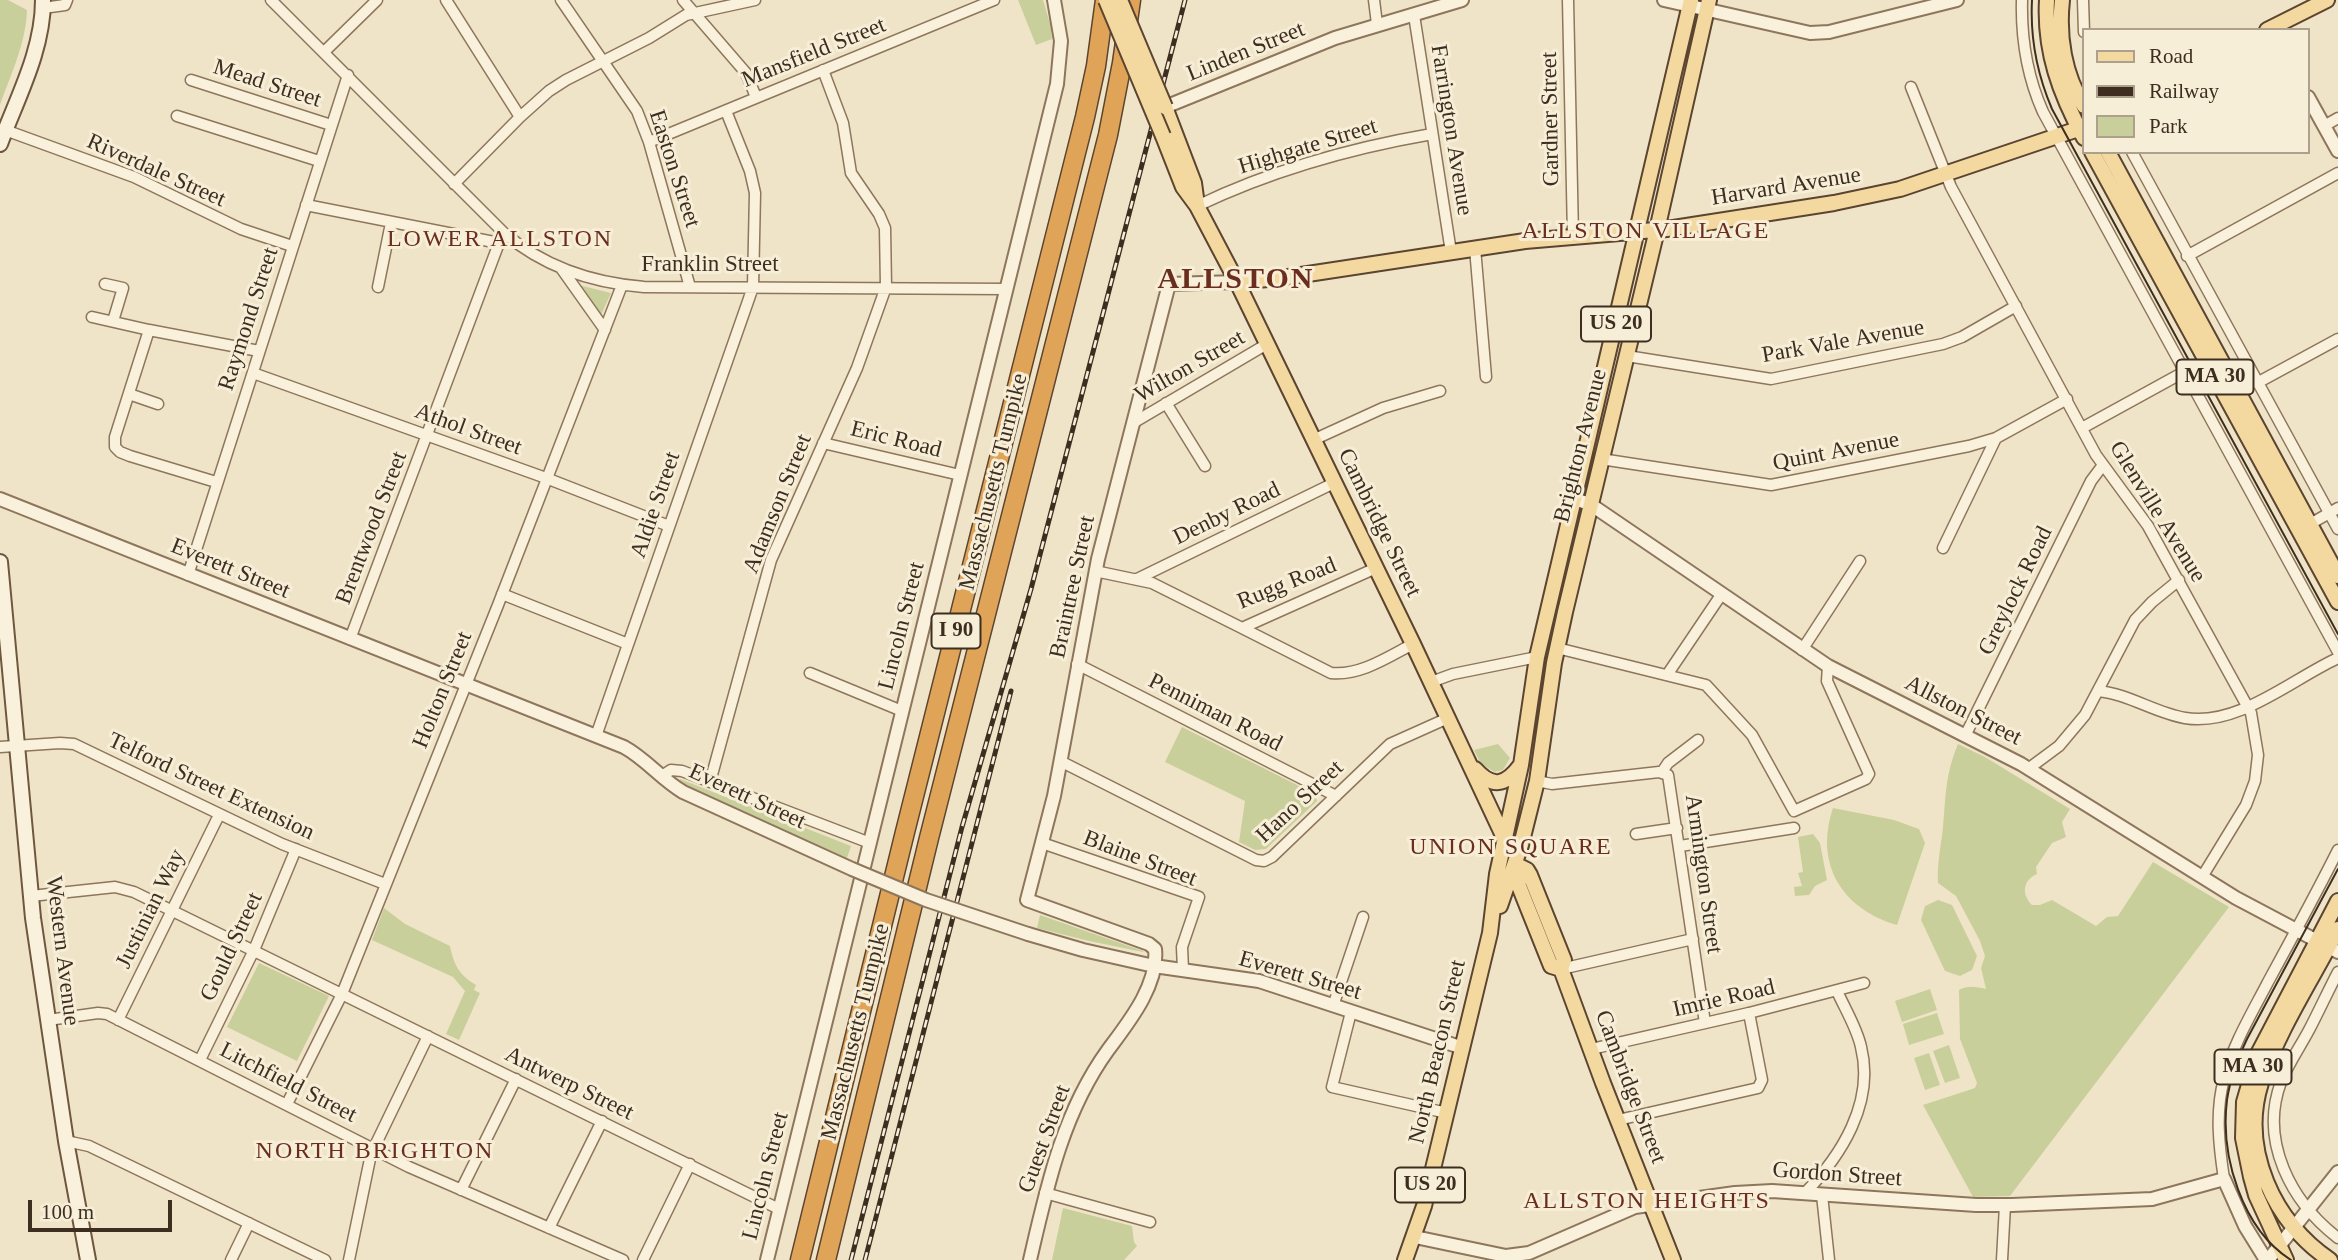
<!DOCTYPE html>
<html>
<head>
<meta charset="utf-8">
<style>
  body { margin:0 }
  #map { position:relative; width:2338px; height:1260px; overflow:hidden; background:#f0e4c8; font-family:Georgia,serif }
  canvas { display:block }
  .legend { position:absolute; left:2082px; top:28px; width:228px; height:126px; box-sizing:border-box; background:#f7eed8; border:2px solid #ada18e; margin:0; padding:9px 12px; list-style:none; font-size:21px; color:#3d2e20 }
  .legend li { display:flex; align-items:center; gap:14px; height:35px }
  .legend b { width:35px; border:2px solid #ada18e }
  .scale { position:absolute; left:28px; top:1200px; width:144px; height:32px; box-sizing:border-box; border:4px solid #3d2e20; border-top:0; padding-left:9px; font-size:21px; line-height:24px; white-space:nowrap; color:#3d2e20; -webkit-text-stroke:5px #f7eed8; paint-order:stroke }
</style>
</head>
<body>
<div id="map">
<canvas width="2338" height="1260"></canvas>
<ul class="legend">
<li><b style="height:9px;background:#f3d9a0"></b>Road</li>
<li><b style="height:9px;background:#3d2e20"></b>Railway</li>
<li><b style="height:19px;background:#c9cf9b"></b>Park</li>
</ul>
<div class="scale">100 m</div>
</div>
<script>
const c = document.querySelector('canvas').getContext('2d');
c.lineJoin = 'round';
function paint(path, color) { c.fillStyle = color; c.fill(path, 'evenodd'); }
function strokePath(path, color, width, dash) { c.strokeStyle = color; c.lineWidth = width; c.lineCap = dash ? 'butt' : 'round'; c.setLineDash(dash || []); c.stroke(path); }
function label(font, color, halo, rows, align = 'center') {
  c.font = font + ' Georgia,serif'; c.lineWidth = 6; c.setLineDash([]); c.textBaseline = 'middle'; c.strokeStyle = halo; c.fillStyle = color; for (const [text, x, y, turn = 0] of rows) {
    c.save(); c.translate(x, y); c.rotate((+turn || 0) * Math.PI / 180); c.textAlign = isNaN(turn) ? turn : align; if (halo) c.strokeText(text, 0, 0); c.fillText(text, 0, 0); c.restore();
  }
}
paint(new Path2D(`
  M0 0H8L27 10C26 43 11 74 0 105Z
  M1018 0H1043L1051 27 1052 39 1036 45Z
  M579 285 611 293 601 315Z
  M1182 727 1315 794 1317 801 1266 849 1255 850 1239 842 1245 801 1165 762Z
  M1498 744 1510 758 1503 770 1495 772 1481 764 1474 750Z
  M1958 744 1985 757 2070 809 2062 822 2066 837 2052 843 2036 867 2037 874C2023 880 2021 894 2032 905H2040L2052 900 2096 926 2107 917 2118 916 2153 862 2229 907 2010 1196 1973 1197 1923 1105 1975 1088 1977 1083 1960 1039 1959 990C1968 985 1976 987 1986 989L1981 968 1985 956 1980 941 1956 896 1938 883C1937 863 1941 846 1943 827 1946 795 1945 775 1958 744Z
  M680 779 851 846 847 858 679 782Z
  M1833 808 1894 820 1919 829 1925 843 1897 925C1842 909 1814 864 1833 808Z
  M1813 834 1820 843 1827 880 1815 886 1809 895 1795 896 1794 887 1802 886 1798 873 1803 872 1798 837Z
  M1938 900 1952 905 1977 956 1972 970 1960 976 1945 971 1921 920 1925 906Z
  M384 908 405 924 450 946C454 965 459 975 476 985L474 990 480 993 459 1040 446 1034 465 991 453 977 372 940Z
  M1040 915 1143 951V952L1089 941 1037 928Z
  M259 963 329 996 297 1061 227 1027Z
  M1930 989 1937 1010 1902 1022 1895 1001Z
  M1937 1013 1944 1034 1909 1045 1903 1024Z
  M1949 1045 1960 1078 1945 1083 1933 1051Z
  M1929 1053 1940 1085 1925 1090 1914 1058Z
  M1063 1208 1132 1226 1134 1242 1137 1246 1124 1260H1052Z`), '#c9cf9b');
const minor = new Path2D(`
  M271 0 504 233C544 267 594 283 644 287L1006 289
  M446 0 520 117
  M561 0 637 111 649 142 690 287
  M683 0 746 73 756 97
  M1374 0 1377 24
  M1568 0 1573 236
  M2022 0C2021 39 2027 76 2043 112L2338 652
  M2083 0 2084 32
  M43 8 65 5 67 0
  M1414 15 1451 252
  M324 52 377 0
  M191 80 331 125
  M1911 87 1951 187 2096 455 2148 526 2251 713 2258 755 2255 781 2246 805 2202 877
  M177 116 319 161
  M2324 126 2338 118
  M5 130 134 177 241 229 292 246
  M649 142 994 0
  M2132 152 2338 529
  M454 184 520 117 549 91 566 80 649 38 686 15 755 0
  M306 205 499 243
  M1197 206C1272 170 1351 148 1432 134
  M1475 248 1486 377
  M2187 256 2338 173
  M561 268 605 330
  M105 284 123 288 113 321
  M378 287 391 223
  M92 317 149 330
  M1627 356 1771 379 1943 344 1962 337 2016 306
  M253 373 546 478 669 526
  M2232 380 2257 383 2338 339
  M129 394 158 404
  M1166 403 1205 466
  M1133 423 1267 344
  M2082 428 2184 372
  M1313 440 1383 408 1440 391
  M823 443 960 475
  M1601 459 1771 485 1969 446 1996 438 2067 399
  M216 482 130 456 120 452 115 447V437L149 330 259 351
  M2305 527 2338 508
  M1943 548 1996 438
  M1095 571 1152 583 1242 628 1376 568
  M188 575 348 75
  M1137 579 1334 483
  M502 594 628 644
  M1242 628 1331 673C1360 676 1388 657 1413 644
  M350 639 499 243 506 235
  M1557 648 1706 685 1752 735 1794 811 1866 779 1869 774 1827 681 1828 666
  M1802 650 1860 561
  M1077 664 1336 796
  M810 673 902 711
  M1667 675 1721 595
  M1431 682 1453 674 1537 657
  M2098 691C2129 694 2155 713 2185 718 2238 727 2292 679 2338 658
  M596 736 753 287 755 193 750 171 726 111
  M1965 736 2091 481 2103 465
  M0 747 60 743 74 744 282 844 385 884
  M1060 761 1256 860 1264 861 1272 857 1390 744 1448 718
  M2028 769 2059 746 2085 715 2135 620 2152 602 2179 580
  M1662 772 1668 763 1698 740
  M662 776 671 770 682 771 870 843
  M1537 781 1552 784 1659 772 1668 775 1705 1023
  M710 782 771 560 857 368 886 287 885 228 879 214 851 173 843 123 823 70
  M1636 834 1677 828
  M1042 843 1199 897 1182 947 1183 970
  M1680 846 1794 828
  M31 896 115 887 134 892 779 1209
  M1561 969 1693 939
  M2338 972C2328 991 2319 1011 2309 1030 2300 1047 2288 1064 2281 1082 2259 1141 2291 1202 2338 1238
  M1333 1006 1363 917
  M1351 1012 1332 1087 1447 1113
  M48 1020 98 1013 107 1014 409 1167 623 1260
  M118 1020 219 815
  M1591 1049 1749 1013 1864 983
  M200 1060 254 950 296 849
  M287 1104 342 994 498 605 622 285
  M1618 1120 1758 1088 1762 1080 1749 1013
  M66 1141 89 1146 325 1260
  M2224 1179C2219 1146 2215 1112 2224 1079 2233 1044 2252 1013 2268 982 2292 938 2316 894 2338 850
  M461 1190 516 1079
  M1045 1193 1150 1222
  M1804 1194C1841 1156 1875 1103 1861 1047 1857 1028 1845 1009 1837 991
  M1822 1195 1829 1260
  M549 1228 602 1121
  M231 1260 249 1223
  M349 1260 371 1154 428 1036
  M643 1260 690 1164
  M2002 1260 2005 1205`);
const tertiary = new Path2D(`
  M1664 0 1810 33 1829 32 1957 0
  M2308 97 2338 151
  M1165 107 1335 38 1462 0
  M0 499 624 747C646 759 661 779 683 792L852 869
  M1574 499 1590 504 1828 666 2021 764 2236 898 2338 952
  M1028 934 1083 950 1154 966 1259 981 1463 1048
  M1415 1237 1506 1256 1529 1253 1635 1207 1735 1193 1772 1191 1976 1205H2012L2152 1199 2224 1179 2245 1226 2266 1260
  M767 1260 1057 84 1061 41 1054 0
  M1030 1260C1047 1186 1063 1112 1108 1050 1128 1023 1159 985 1155 949L1149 944 1027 900 1054 796 1098 559 1169 284 1237 282
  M2268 1260 2338 1172`);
const secondary = new Path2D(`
  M0 144C17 98 43 51 43 0
  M0 562 33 918 66 1141 88 1260`);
const primary = new Path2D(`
  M2047 0C2044 51 2060 94 2084 138
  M2062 0C2058 36 2064 75 2084 106
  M2267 30 2327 0
  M1165 107 1194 183 1197 205
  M1163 136 1183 187 1197 206 1237 282 1413 644 1506 842
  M2092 152 2338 602
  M2108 152 2338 576
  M1237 282 1288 277 1525 241 1667 229 1834 203 1900 189 2084 127
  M1475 769C1492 788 1505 786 1520 766
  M1515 864 1527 870 1530 875 1564 960 1561 969 1603 1083 1673 1260
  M1516 868 1519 886 1551 966 1561 969
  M1500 906 1521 845 1537 781 1554 663 1565 612 1657 230 1709 0
  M1405 1260 1424 1206 1490 933 1497 874 1521 765 1537 657 1691 0
  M2286 1260 2256 1195 2251 1177 2243 1138 2244 1102 2258 1054 2338 901
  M2330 1260C2274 1223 2240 1149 2261 1083 2278 1030 2313 978 2338 929`);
const motorway = new Path2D(`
  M800 1260 905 832 1085 117 1096 66 1105 0
  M826 1260 929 838 1108 135 1122 63 1131 0`);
strokePath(minor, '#8d765c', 13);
strokePath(tertiary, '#8d765c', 16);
strokePath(secondary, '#6f573f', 18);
strokePath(primary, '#5b4430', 18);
strokePath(motorway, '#5b4430', 21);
strokePath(minor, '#faf1dc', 10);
strokePath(tertiary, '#faf1dc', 12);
strokePath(secondary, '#faf1dc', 14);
strokePath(primary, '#f3d9a0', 14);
strokePath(motorway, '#e0a458', 18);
strokePath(new Path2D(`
  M2032 0C2030 38 2037 74 2052 109L2338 634
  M2291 1260C2242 1229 2220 1156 2227 1100 2230 1079 2238 1058 2247 1039L2338 869`), '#3d2e20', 2);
const rail = new Path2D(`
  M851 1260 962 827 1031 589 1185 0
  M865 1260 1011 691`);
strokePath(rail, '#3d2e20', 5);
strokePath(rail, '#f7eed8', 2.5, [8]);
const tertiaryBridge = new Path2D(`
  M852 869 926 900 1028 934`);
const primaryBridge = new Path2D(`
  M1106 0 1163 136
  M1120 0 1165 107`);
strokePath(tertiaryBridge, '#8d765c', 16, []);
strokePath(primaryBridge, '#5b4430', 18, []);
strokePath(tertiaryBridge, '#faf1dc', 12);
strokePath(primaryBridge, '#f3d9a0', 14);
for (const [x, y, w] of [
  [1616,324,70],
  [2215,377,77],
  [956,631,49],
  [2253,1067,77],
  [1430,1185,70]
]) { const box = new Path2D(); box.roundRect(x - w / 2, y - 17.5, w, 35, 5); c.fillStyle = '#f7eed8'; c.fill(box); strokePath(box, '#3d2e20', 2); }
label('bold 21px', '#3d2e20', null, [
  ["US 20",1616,324],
  ["MA 30",2215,377],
  ["I 90",956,631],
  ["MA 30",2253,1067],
  ["US 20",1430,1185]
]);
label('23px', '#3d2e20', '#f7eed8', [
  ["Linden Street",1246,52,-22],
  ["Mansfield Street",814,53,-22],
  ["Mead Street",267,84,18],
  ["Gardner Street",1551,119,-91],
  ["Farrington Avenue",1451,130,81],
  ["Highgate Street",1308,147,-17],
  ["Easton Street",674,169,72],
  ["Riverdale Street",156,171,24],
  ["Harvard Avenue",1786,187,-9],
  ["Franklin Street",710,265],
  ["Raymond Street",249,319,-72],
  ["Park Vale Avenue",1843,342,-10],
  ["Wilton Street",1190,367,-30],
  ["Athol Street",468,430,20],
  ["Eric Road",896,440,14],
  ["Brighton Avenue",1581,446,-76],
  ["Quint Avenue",1836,452,-11],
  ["Massachusetts Turnpike",994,482,-76],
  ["Adamson Street",778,504,-68],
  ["Aldie Street",656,505,-71],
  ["Glenville Avenue",2157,512,58],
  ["Denby Road",1227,514,-26],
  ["Cambridge Street",1379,523,64],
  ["Brentwood Street",372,528,-69],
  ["Everett Street",230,569,22],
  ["Rugg Road",1287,584,-22],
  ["Braintree Street",1073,587,-78],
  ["Greylock Road",2016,591,-64],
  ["Lincoln Street",902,626,-76],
  ["Holton Street",443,690,-68],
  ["Allston Street",1963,711,27],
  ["Penniman Road",1215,713,27],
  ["Telford Street Extension",211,787,25],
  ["Everett Street",747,797,25],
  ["Hano Street",1300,802,-43],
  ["Blaine Street",1140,859,21],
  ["Armington Street",1703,874,82],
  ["Justinian Way",151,909,-64],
  ["Gould Street",232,947,-65],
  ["Western Avenue",62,951,83],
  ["Everett Street",1300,976,16],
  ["Imrie Road",1724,999,-13],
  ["Massachusetts Turnpike",856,1032,-76],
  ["North Beacon Street",1438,1052,-77],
  ["Litchfield Street",288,1083,27],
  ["Antwerp Street",569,1084,26],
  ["Cambridge Street",1630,1087,69],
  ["Guest Street",1045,1139,-70],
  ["Gordon Street",1837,1175,4],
  ["Lincoln Street",766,1176,-76]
]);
c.letterSpacing = '2px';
label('24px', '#6b2e1e', '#f7eed8', [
  ["ALLSTON VILLAGE",1646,232],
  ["LOWER ALLSTON",500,240],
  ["UNION SQUARE",1511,848],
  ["NORTH BRIGHTON",375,1152],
  ["ALLSTON HEIGHTS",1647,1202]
]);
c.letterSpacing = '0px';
c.letterSpacing = '2px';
label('bold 30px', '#6b2e1e', '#f7eed8', [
  ["ALLSTON",1236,280]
]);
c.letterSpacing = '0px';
</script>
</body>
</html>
